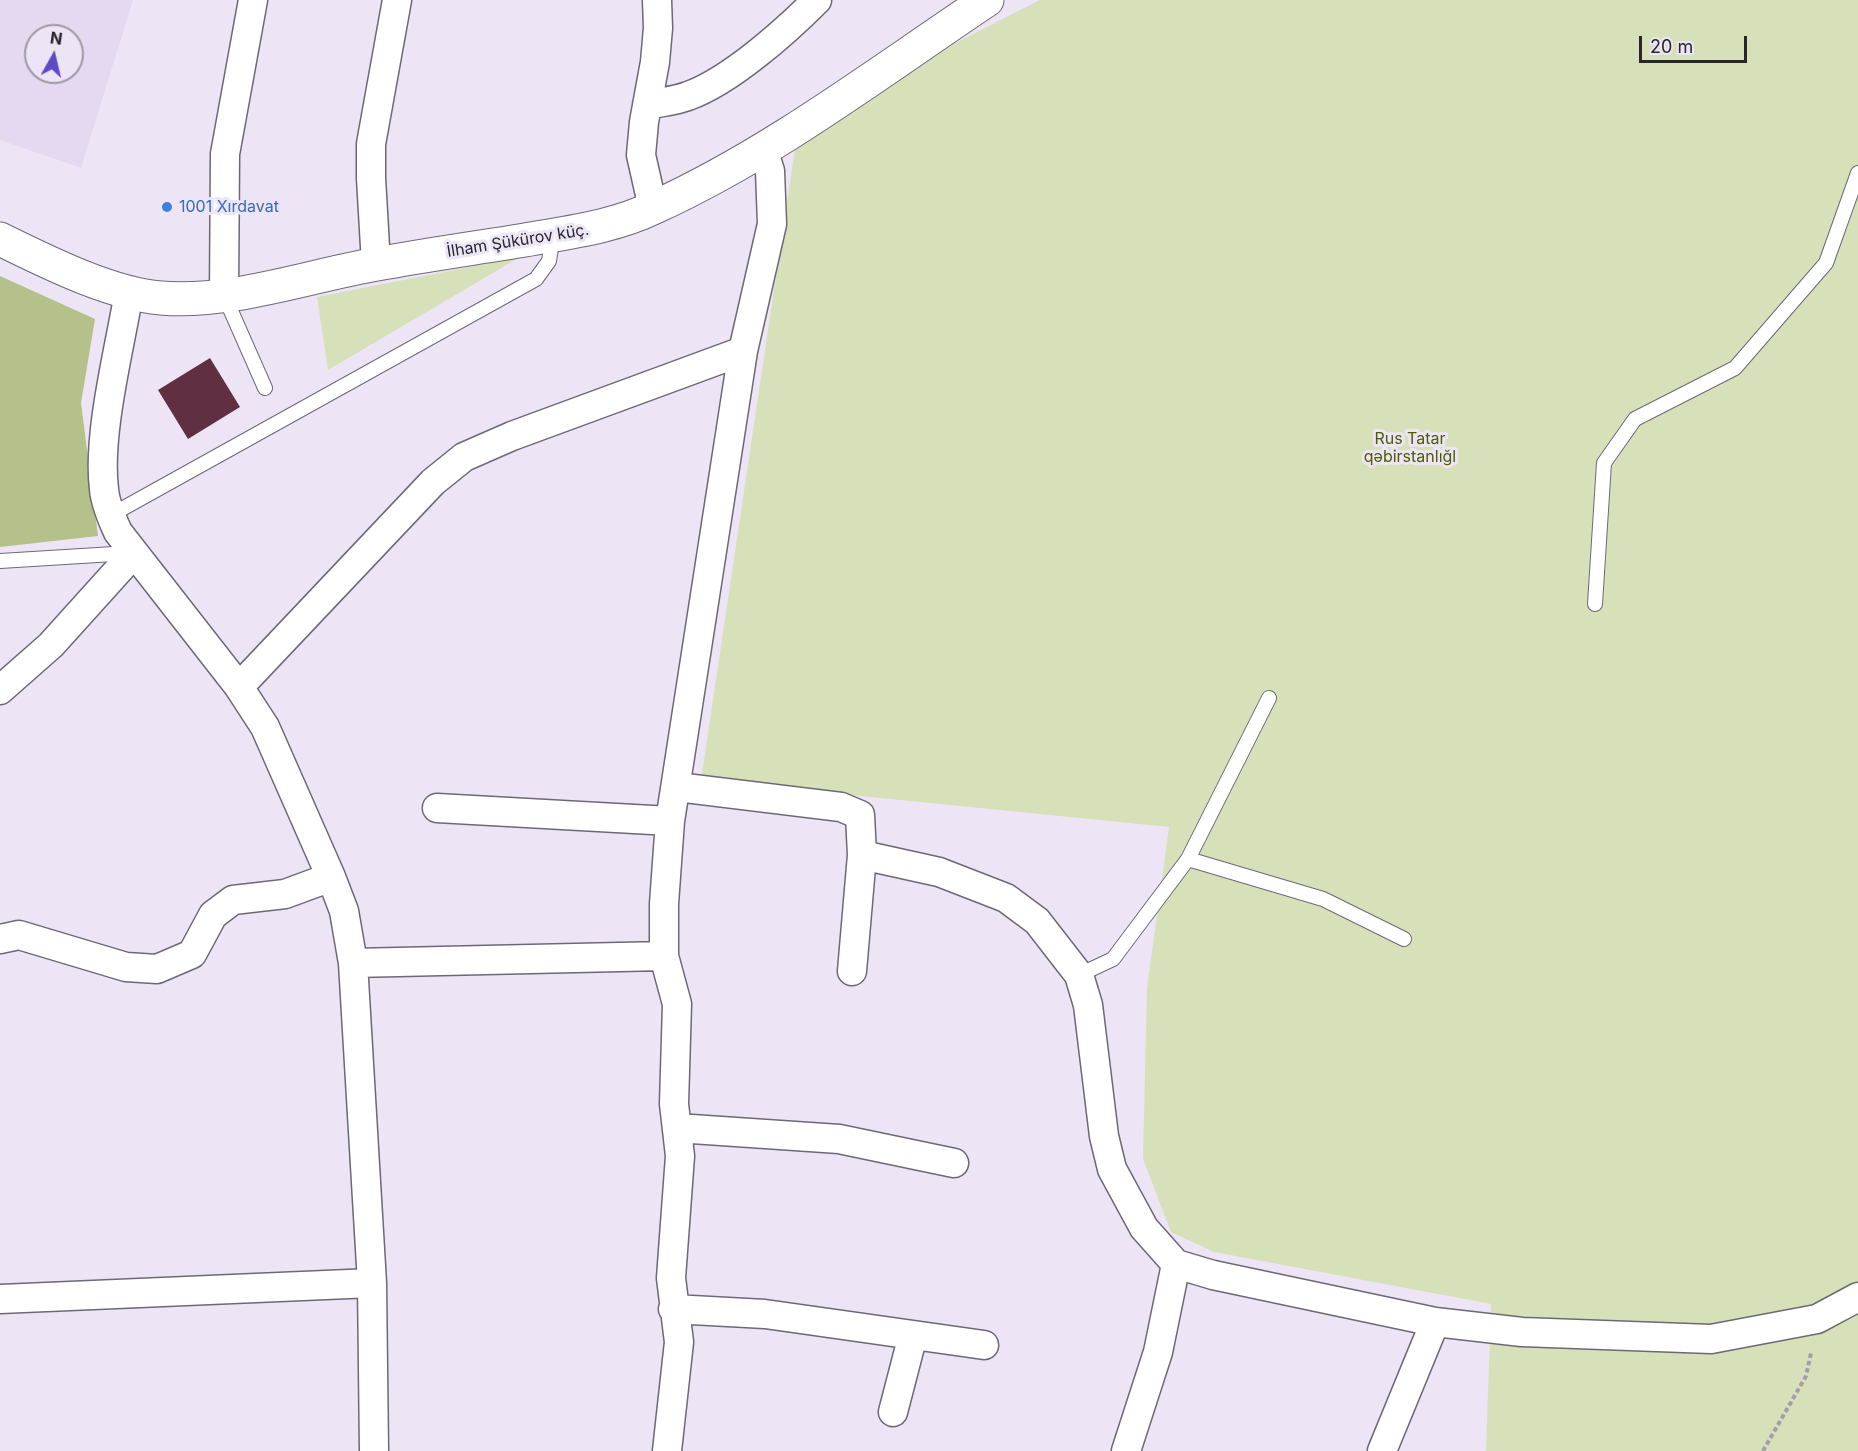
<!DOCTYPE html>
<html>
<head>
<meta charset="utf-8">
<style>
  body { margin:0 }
  #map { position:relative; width:1858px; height:1451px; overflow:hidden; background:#ede5f5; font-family:Inter,sans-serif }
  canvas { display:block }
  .north { position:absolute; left:24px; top:24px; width:60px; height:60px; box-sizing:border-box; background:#ede5f5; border:2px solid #9e98a4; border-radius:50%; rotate:8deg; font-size:16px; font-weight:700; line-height:24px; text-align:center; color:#28252b }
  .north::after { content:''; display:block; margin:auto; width:21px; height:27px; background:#5d4bc3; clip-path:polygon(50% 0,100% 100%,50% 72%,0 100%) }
  .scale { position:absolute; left:1639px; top:36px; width:108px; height:27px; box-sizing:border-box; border:3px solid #28252b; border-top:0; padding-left:8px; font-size:18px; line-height:21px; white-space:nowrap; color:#28252b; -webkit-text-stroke:4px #ede5f5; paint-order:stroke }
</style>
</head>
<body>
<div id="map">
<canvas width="1858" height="1451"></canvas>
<div class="north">N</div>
<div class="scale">20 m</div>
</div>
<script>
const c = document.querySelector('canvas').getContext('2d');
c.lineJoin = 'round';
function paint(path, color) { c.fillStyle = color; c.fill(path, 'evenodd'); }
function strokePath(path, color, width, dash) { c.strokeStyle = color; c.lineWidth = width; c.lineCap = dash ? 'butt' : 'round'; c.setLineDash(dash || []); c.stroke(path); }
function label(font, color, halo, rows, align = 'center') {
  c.font = font + ' Inter,sans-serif'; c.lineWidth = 6; c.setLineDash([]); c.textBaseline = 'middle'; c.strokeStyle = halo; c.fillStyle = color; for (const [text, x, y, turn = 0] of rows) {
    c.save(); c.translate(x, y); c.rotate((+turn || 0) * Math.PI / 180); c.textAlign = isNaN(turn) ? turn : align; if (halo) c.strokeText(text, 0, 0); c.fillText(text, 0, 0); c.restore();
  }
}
paint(new Path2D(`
  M0 0H133L81 168 0 140ZM36 36H72V72H36Z`), '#e4d9f0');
paint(new Path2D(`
  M1040 0H1858V1451H1486L1491 1304 1214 1252 1171 1232 1143 1159 1147 988 1169 827 701 780 799 122Z
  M520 257 328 370 317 297Z`), '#d7e1b9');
paint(new Path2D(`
  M0 276 95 319 81 403 98 536 0 547Z`), '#b5c18b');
paint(new Path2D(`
  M210 358 240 407 188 439 158 390Z`), '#602f41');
const service = new Path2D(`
  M224 295 265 388
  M111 515 536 279 549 261 553 235
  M0 561 130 553
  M1595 604 1604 463 1635 419 1735 368 1826 263 1858 173
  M1188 859 1269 698
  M1079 975 1113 959 1188 859 1323 899 1404 939`);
const minor = new Path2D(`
  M647 105C660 102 675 101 688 96 730 81 785 32 817 0
  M653 208 641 155 644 122 655 62 658 28 657 0
  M376 264 371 178V144L397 0
  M129 292C120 347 97 434 104 489 105 503 112 519 118 532L239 687 265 727 331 877 344 911 353 963 372 1283 374 1451
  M224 295 225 154 253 0
  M239 687 433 482 464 457 512 436 743 351
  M0 690 51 645 134 553
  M677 787 841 807 860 815 862 855 939 872 1006 898 1037 921 1079 975 1088 1005 1104 1136 1112 1169 1144 1228 1176 1264 1213 1275 1435 1322 1522 1332 1711 1339 1817 1319 1858 1297
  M437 808 670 821
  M0 939 19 935 126 967 157 969 192 954 213 915 233 900 285 894 331 877
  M353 963 664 956
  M852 971 862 855
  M677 1128 839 1139 954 1163
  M0 1299 372 1283
  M673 1309 765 1314 984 1345
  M893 1412 913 1335
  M667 1451 679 1342 671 1278 680 1156 674 1104 677 1004 664 956V904L670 821 743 351 772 224 770 171 763 149
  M1126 1451 1158 1352 1176 1264
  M1382 1451 1435 1322`);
const tertiary = new Path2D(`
  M0 239C45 261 110 294 161 298 230 304 308 276 377 264 426 255 476 248 525 240 570 232 614 227 655 207 773 153 879 72 987 0`);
strokePath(service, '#6e6876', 16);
strokePath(minor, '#6e6876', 31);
strokePath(tertiary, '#6e6876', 35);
strokePath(new Path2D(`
  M1763 1451 1806 1376 1811 1353`), '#a49eaa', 4, [4.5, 3]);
strokePath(service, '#fff', 14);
strokePath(minor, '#fff', 28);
strokePath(tertiary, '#fff', 33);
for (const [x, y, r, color] of [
  [167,207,6,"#3f7fe0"]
]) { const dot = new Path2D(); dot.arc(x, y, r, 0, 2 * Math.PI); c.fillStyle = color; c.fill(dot); strokePath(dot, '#ede5f5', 2); }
label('16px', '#366cbe', '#ede5f5', [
  ["1001 Xırdavat",179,207]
], 'left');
label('16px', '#28252b', '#ede5f5', [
  ["İlham Şükürov küç.",518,241,-9]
]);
label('16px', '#4f5c02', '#ede5f5', [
  ["Rus Tatar",1410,439],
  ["qəbirstanlığl",1410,457]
]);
</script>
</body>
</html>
